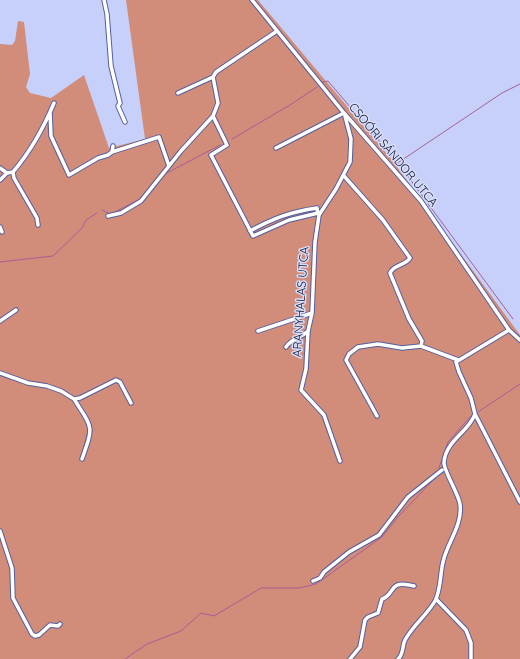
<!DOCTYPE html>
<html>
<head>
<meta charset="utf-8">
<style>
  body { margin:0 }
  canvas { display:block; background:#c7d0fa }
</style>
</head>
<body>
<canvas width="520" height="659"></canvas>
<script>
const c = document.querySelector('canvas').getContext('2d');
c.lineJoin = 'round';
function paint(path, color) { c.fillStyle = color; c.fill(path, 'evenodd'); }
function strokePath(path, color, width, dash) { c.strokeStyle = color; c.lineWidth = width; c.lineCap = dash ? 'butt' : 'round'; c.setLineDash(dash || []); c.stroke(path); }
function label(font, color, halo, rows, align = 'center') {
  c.font = font + ' Quicksand,sans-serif'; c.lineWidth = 3; c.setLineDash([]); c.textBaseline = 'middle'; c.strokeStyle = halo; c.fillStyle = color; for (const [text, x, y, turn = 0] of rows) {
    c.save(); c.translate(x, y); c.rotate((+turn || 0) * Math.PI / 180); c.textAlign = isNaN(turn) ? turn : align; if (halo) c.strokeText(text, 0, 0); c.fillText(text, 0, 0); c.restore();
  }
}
paint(new Path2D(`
  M126 0H258L392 160 520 335V659H0V44L12 45 15 41 18 21 24 22 30 74 26 87 30 93 51 98 84 75 109 148 145 139Z`), '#d18c7a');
strokePath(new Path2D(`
  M323 82 328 81 398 163 513 319
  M232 139 290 105 317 87
  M399 162 502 93 520 84
  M165 174 220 145
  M102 210 110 214
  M113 213 140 199 155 180
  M0 262 53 256 82 228 86 220 97 213
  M478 412 520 384
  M439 468 448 442 472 415
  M125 659 147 644 181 631 201 613 214 616 261 588H299L316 584 382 537 398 517 436 477`), '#a65f97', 1);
const street = new Path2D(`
  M104 0 107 14 111 66 120 103 118 106 125 122
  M252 0 344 113 421 201 509 330 520 340
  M178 93 213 77
  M50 112 51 136 69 175 98 158 108 155 112 152 113 146
  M213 116 227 145 211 155 253 236 289 220 318 213
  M276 148 344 113
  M112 152 159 137 169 166
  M0 168 7 173
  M13 172 14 178 37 218 38 225
  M344 176 383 220 410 258C405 266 394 264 390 273L409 319 422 341 421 346
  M0 180 7 173 13 172C30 152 44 127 54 103
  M108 216 121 213 141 201 181 151 213 116 218 103 213 77 216 72 277 31
  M0 227 2 232
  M250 231C274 218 290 212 317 208L318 214
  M0 321 16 310
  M258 331 312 313
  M286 347C293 337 300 339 308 331
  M0 373 28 383 47 386 61 391 74 399 80 398 116 380 120 382 131 403
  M74 399C93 429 94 425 82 459
  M475 414 520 502
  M377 416 346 360 349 354 358 347 378 344 402 348 421 346 458 360
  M340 461 324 415 301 390 306 369 308 331 312 313 315 242 319 215 336 189 350 162 351 139 345 116
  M0 531 12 568 13 598 32 634 35 636 39 635 50 625 58 626 60 624
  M313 581 320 578 324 572 349 552 379 535 408 497 442 470
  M436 599 466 630 471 643V659
  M350 659 360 647 365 620 368 617 378 613 382 599C396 594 388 579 414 586
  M398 659C404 654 402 646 405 640 413 625 427 615 435 601 441 590 440 574 443 562 447 543 463 525 460 504 458 493 443 469 444 462 446 440 469 432 475 414L471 398 459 372 456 362 509 330`);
strokePath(street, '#555f9d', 5.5);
strokePath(street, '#fff', 3.5);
label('12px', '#0d1029', '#d7defa', [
  ["CSOÓRI SÁNDOR UTCA",393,155,50],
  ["ARANYHALAS UTCA",301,302,-86]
]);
</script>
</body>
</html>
